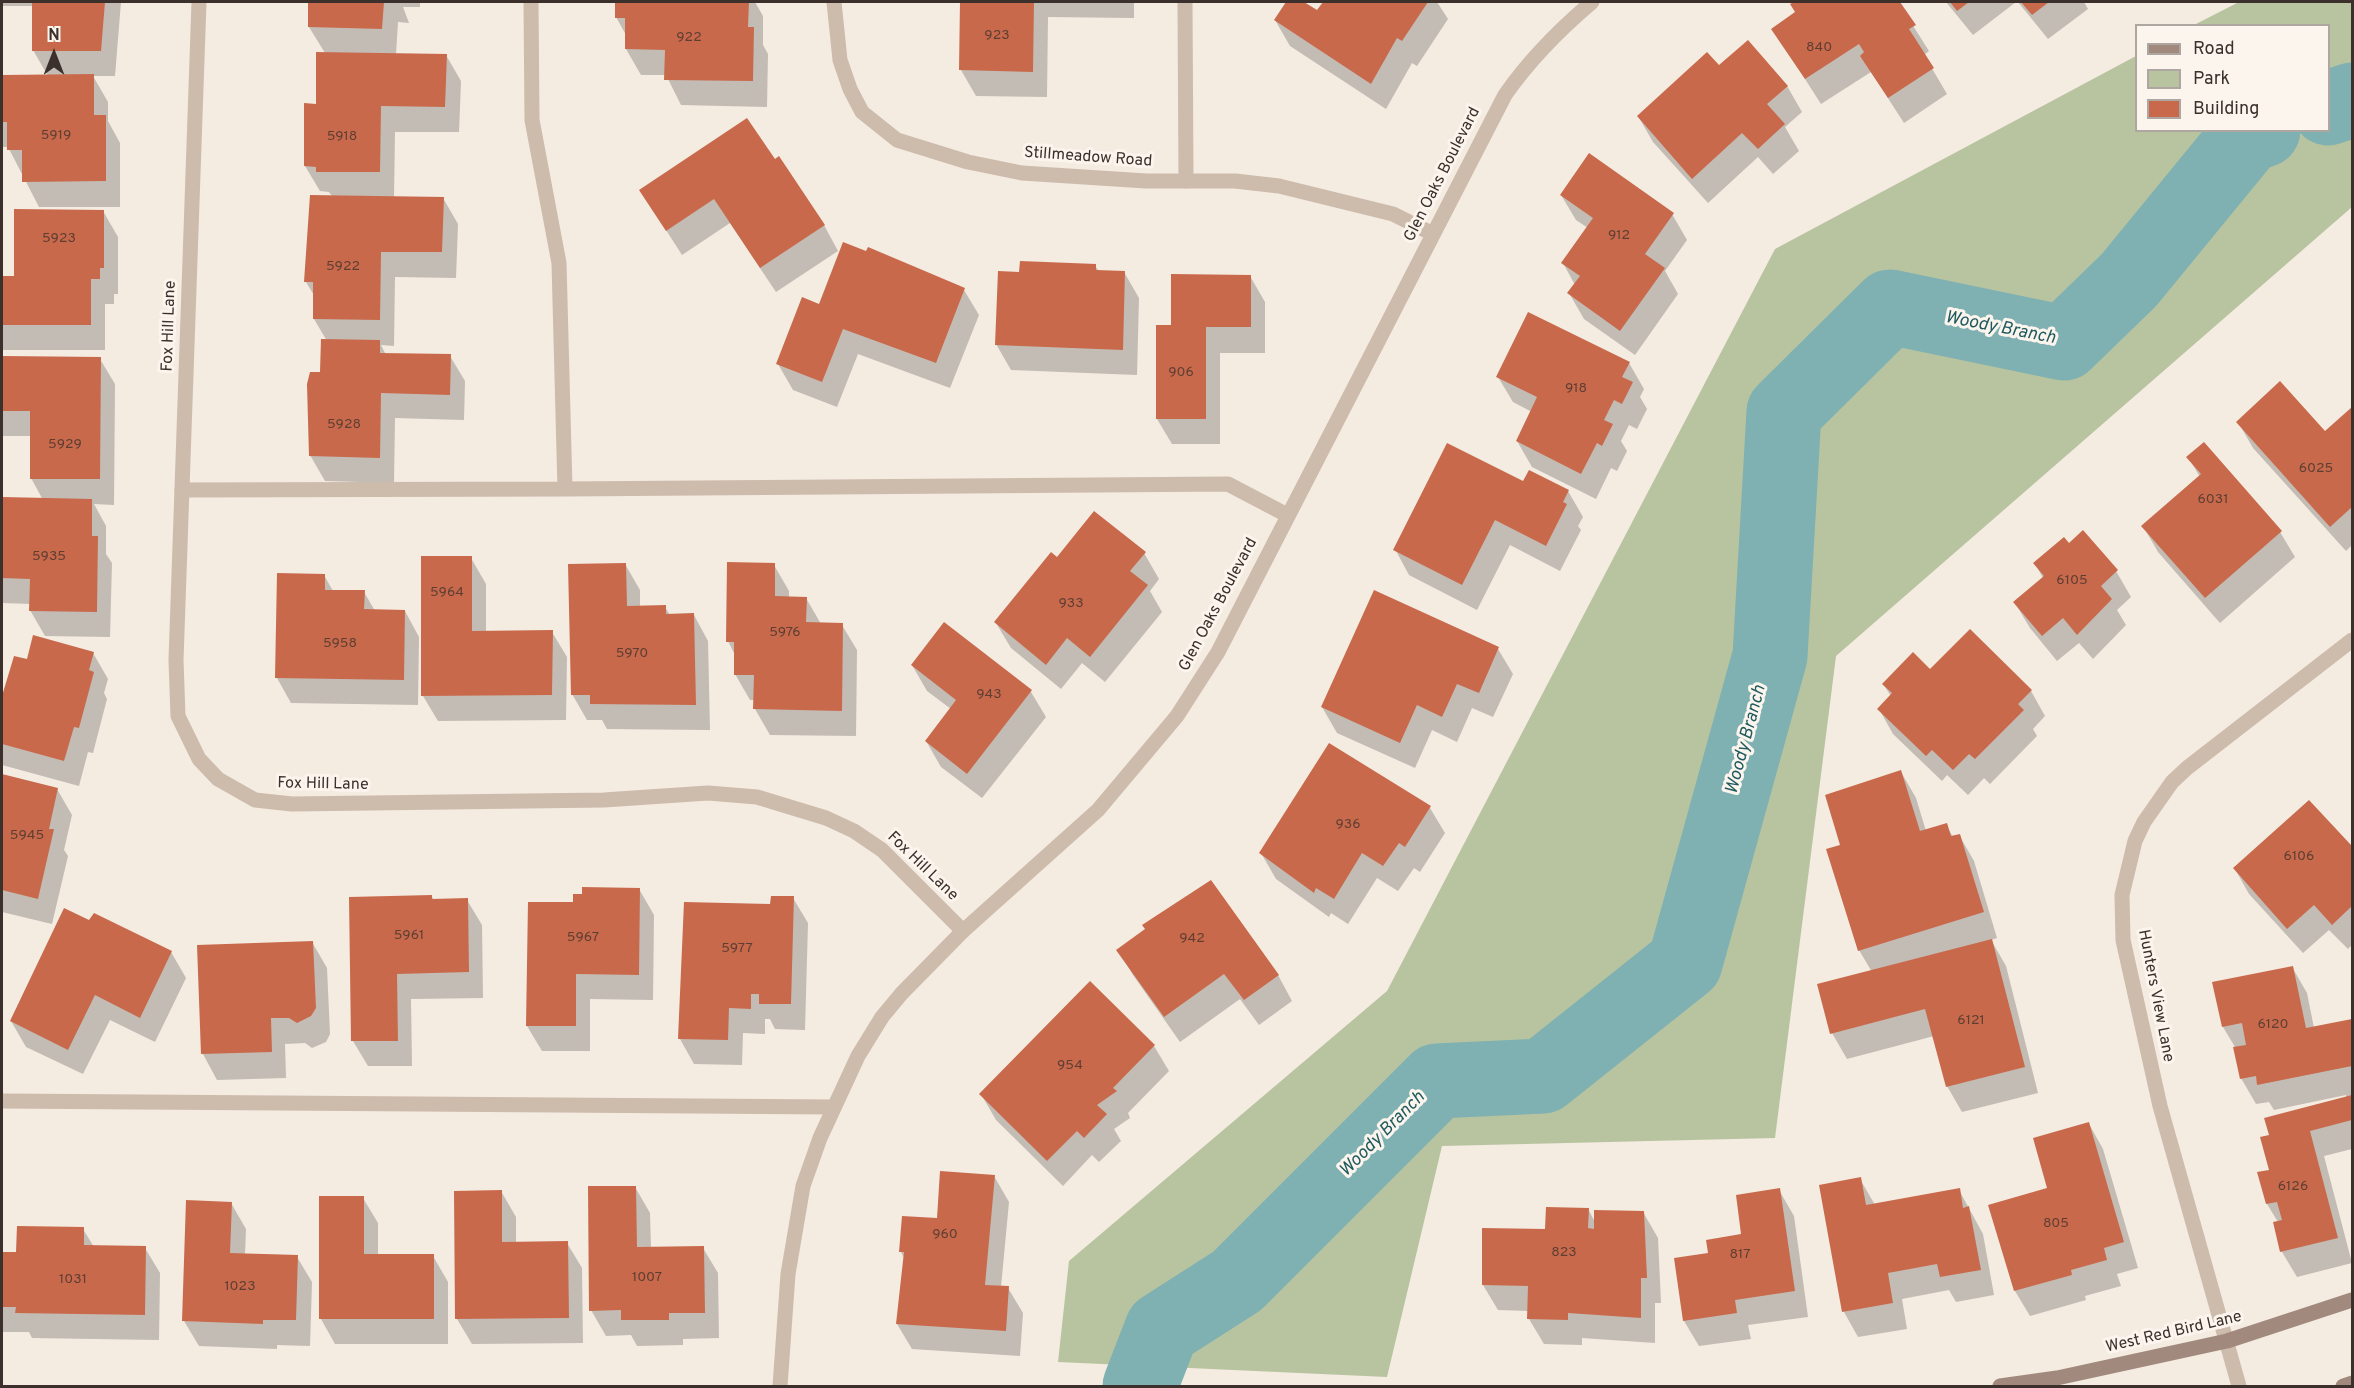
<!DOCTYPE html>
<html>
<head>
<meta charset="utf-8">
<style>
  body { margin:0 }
  #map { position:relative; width:2354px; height:1388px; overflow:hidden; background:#f4ebe1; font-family:Overpass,sans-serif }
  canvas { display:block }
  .frame { position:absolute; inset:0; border:3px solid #3b302b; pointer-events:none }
  .legend { position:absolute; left:2135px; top:24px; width:195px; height:108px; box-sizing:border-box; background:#fbf5ee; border:2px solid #aea6a0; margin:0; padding:8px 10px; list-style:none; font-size:18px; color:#3b302b }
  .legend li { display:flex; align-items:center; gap:12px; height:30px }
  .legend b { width:30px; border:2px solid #aea6a0 }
  .north { position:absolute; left:24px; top:24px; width:60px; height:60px; -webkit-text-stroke:4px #fbf5ee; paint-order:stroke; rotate:0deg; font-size:16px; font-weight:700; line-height:24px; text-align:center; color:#3b302b }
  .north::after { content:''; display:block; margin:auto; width:21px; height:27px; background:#3b302b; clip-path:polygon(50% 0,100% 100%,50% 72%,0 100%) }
</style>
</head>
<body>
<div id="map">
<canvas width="2354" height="1388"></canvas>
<div class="frame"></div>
<ul class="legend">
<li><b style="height:8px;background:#a18a7d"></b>Road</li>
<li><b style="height:16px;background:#b8c4a0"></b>Park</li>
<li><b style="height:16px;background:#c8694b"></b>Building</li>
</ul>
<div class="north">N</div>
</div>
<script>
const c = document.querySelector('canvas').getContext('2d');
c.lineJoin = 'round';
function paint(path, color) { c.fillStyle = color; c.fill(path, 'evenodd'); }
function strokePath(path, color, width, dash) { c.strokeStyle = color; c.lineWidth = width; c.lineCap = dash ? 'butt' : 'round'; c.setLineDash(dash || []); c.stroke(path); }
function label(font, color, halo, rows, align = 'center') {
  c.font = font + ' Overpass,sans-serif'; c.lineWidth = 6; c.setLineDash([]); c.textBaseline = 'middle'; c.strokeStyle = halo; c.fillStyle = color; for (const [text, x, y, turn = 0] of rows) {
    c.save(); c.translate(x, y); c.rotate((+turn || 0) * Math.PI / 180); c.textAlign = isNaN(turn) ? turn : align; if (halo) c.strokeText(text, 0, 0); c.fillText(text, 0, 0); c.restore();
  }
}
paint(new Path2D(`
  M2239 2H2352V207L1836 656 1775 1138 1442 1146 1387 1377 1058 1362 1069 1261 1387 991 1775 249 2136 56V130H2328V26L2194 25Z`), '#b8c4a0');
paint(new Path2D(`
  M2 2H121L115 76H93L108 102V121L120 143V207H39L8 147H2V77L48 76 33 50 34 6H2Z
  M310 2H420V7H403L409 23 398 22 396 54 446 55 461 81 459 132H395L394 197 443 198 458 224 456 278 395 277 394 346 381 345 386 355 450 356 465 381 464 420 395 418 394 483 325 481 310 455 327 341 314 319 315 297 306 282 332 196 329 192 320 191 305 166 325 53 309 27Z
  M616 2H755L763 16V45L768 54 767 107 681 105 666 75H641L626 49V35L616 17Z
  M962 2H1134V18L1048 17 1047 97 976 96 961 70Z
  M1288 2H1301L1318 12 1324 2H1437L1448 19 1417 66 1412 63 1386 109 1290 46 1275 20Z
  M1797 2H1898L1929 51 1924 55 1947 94 1904 123 1871 72 1821 104 1773 29 1797 13 1792 5Z
  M1946 2H2016L1973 35Z
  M2018 2H2084L2088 9 2048 39Z
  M1719 68 1787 86 1802 112 1785 127 1799 151 1773 174 1758 157 1708 203 1653 142 1638 116Z
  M774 161 824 225 838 251 776 292 730 223 682 255 641 191Z
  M1561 195 1672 214 1687 240 1665 271 1678 294 1635 355 1584 319 1569 293 1575 285 1563 263 1588 228 1576 220Z
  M103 211 118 237V294H114V304H105V350H2V277H15Z
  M1095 266 1099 271 1124 272 1139 298 1137 375 1011 370 996 344 1021 273Z
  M1250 276 1265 302V353H1220V444H1172L1157 419 1172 326Z
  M964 290 979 315 950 388 858 354 837 407 793 390 778 364 820 306Z
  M2 358 100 359 115 384 114 505 94 504 106 526V554L112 563 110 637 45 636 30 610 31 604 2 603V499L43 500 31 478V436H2Z
  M1629 363 1644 389 1640 397 1647 409 1637 429 1629 425 1621 441 1627 451 1617 471 1611 468 1596 499 1532 467 1517 441 1532 412 1513 402 1498 377Z
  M2352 409V545L2346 551 2253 448 2238 422 2325 434Z
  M2188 457 2280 532 2295 557 2220 623 2158 552 2143 526 2200 477Z
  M1524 483 1568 491 1583 517 1578 526 1581 530 1560 571 1510 545 1477 610 1409 575 1395 549Z
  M2069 545 2116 571 2131 597 2117 610 2126 625 2093 659 2079 643 2057 661 2030 628 2015 603 2043 578 2035 564Z
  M1144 553 1159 579 1150 591 1162 612 1105 682 1082 663 1061 689 1011 648 996 623Z
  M471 558 486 584V632H552L567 657 566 720 438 721 423 696Z
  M625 564 640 590V607H665L670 615H694L708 641 710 730 607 729 602 720H587L572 694Z
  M774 565 789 591V598H806L821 624 842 625 857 650 856 736 770 735 755 709V700H750L735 674V655L728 641Z
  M324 575 333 591 364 592 375 611H405L419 637 418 705 291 703 277 678Z
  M944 624 1031 692 1046 717 982 798 941 767 926 741 951 709 927 691 912 665Z
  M1498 649 1513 674 1493 717 1472 708 1457 742 1432 730 1415 768 1337 733 1322 707Z
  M93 653 108 679 104 693 107 699 93 753 88 752 79 786 2 765V697L28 661Z
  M1930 671 2031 691 2045 716 2033 729 2037 736 1990 784 1984 778 1968 795 1947 775 1942 781 1893 734 1879 709 1891 696 1883 684Z
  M1901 772 1916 798 1926 831 1946 825 1953 837 1959 835 1974 861 1997 938 1991 940 2006 966 2038 1093 1962 1112 1947 1086 1934 1036 1847 1059 1832 1033 1872 972 1859 950 1842 846Z
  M2 776 57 789 72 815 64 850 68 856 52 924 2 912Z
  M1430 808 1445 833 1420 872 1414 868 1398 891 1377 878 1348 924 1331 913 1329 917 1276 879 1261 853Z
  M2352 846V945L2348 949 2329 930 2303 953 2249 894 2235 869Z
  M639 889 654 915 653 1000 590 999V1051H542L527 1026 574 903Z
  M432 897 434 900H467L482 925 483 998 411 999 412 1066H368L353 1041Z
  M793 898 808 923 805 1030 775 1029 770 1019H765V1034L743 1033 742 1065 694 1064 680 1039 772 905Z
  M90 922 171 952 186 978 155 1042 110 1020 83 1074 26 1047 11 1021Z
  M312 942 327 968 330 1034 326 1042 312 1048 305 1043 285 1044 286 1078 217 1080 203 1054 198 947Z
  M1118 950 1278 975 1292 1001 1259 1025 1240 999 1180 1042 1133 975Z
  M2292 967 2307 993 2314 1028 2352 1020V1149L2324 1156 2352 1263 2297 1277 2282 1252 2275 1223 2278 1222 2267 1204 2259 1174 2270 1171V1136L2346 1098V1095L2274 1110 2269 1102 2256 1104 2241 1078 2235 1047 2223 1027Z
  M1154 1046 1169 1071 1128 1113 1130 1118 1114 1129 1121 1141 1099 1162 1092 1155 1063 1186 996 1120 981 1094Z
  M2089 1124 2103 1149 2138 1268 2117 1274 2121 1286 2085 1296 2086 1300 2030 1316 2015 1291 2049 1189Z
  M994 1176 1009 1202 1001 1287 1008 1288 1023 1313 1020 1356 912 1349 897 1324 904 1258 901 1252Z
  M1860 1179 1875 1205 1959 1190 1983 1234 1994 1295 1956 1302 1949 1290 1902 1299 1907 1329 1858 1337 1844 1312Z
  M635 1187 650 1213 651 1248H703L718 1273 719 1338 683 1339V1345L637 1346 631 1335 606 1336 591 1310Z
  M1779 1190 1794 1216 1808 1317 1748 1325 1751 1339 1699 1346 1684 1321 1710 1254 1743 1236Z
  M501 1191 516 1217V1243H567L582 1268 583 1343 472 1344 457 1319Z
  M363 1198 378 1223V1256H433L448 1282V1344H335L321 1319Z
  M231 1203 246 1229 245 1255 297 1257 312 1282 310 1346 277 1345V1349L199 1346 184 1321Z
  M1588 1209 1595 1222 1643 1212 1658 1238 1661 1303H1655V1343L1582 1338V1345L1544 1344 1529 1319V1311L1498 1310 1483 1285 1546 1230Z
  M83 1229 94 1247 145 1248 160 1273 159 1340 32 1338 29 1332H2V1254H18Z`), '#0003');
strokePath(new Path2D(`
  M2328 108 2352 100
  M1140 1386 1162 1329 1237 1281 1437 1081 1543 1076 1685 963 1770 656 1784 412 1890 307 2064 343 2129 280 2247 136 2263 130`), '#7fb0b2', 75);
paint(new Path2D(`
  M32 2H105L101 51H32Z
  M308 2H384L382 29 308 27Z
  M615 2H749L748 27H754L753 81 664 80 665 50 625 49V18H615Z
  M960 2H1034L1033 72 959 70Z
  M1286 2H1304L1317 10 1323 2H1428L1402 41 1397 38 1371 84 1274 20Z
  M1794 2H1900L1916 25 1909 29 1934 68 1888 98 1860 56 1864 52 1859 44 1805 79 1771 29 1795 12 1790 4Z
  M1950 2H1969L1957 11Z
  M2021 2H2049L2032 15Z
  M1748 40 1788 86 1767 104 1785 124 1758 149 1742 133 1692 179 1637 116 1707 52 1719 65Z
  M316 52 447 54 445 107 381 106 380 172H316V167L304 166V103L316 104Z
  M94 74V115H106V181L22 182V150H7V122H2V75Z
  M747 118 775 159 779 156 825 225 760 268 714 199 666 231 639 190Z
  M1589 153 1674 213 1645 254 1665 268 1620 331 1567 293 1580 276 1561 263 1593 218 1560 195Z
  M310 195 444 197 442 252H381L380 320 313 319V282H304Z
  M14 209 104 210V268H100V279H91V325H2V276H14Z
  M843 242 866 251 868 247 965 288 936 363 843 329 822 382 776 364 802 297 819 304Z
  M1020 261 1096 264V270L1125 271 1123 350 995 345 998 271 1019 272Z
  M1171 274 1251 275V327H1206V419H1156V325H1171Z
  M1528 312 1630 362 1622 377 1633 382 1622 404 1614 400 1604 420 1613 424 1602 446 1597 443 1581 474 1516 441 1537 397 1496 377Z
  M321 339 380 340V353L451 354 450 395 381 393 380 458 309 456 307 384 310 372H320Z
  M2 356 101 357 100 479H30V411H2Z
  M2280 381 2325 431 2352 407V507L2330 527 2236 422Z
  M2204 442 2282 531 2205 598 2141 526 2201 474 2186 457Z
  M1447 443 1523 481 1529 470 1569 490 1563 502 1567 504 1546 546 1495 520 1462 585 1393 550Z
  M2 497 92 499V536H98L97 612 29 611 30 579 2 578Z
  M1094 511 1146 552 1130 571 1148 585 1090 657 1067 638 1046 665 994 622 1051 552 1057 557Z
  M2083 530 2118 570 2101 586 2112 599 2077 635 2063 618 2042 636 2013 602 2044 576 2033 563 2064 537 2069 543Z
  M421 556H472V631L553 630 552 695 421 696Z
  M727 562 775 563V596L807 597 806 622 843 623 842 711 753 709 754 675H734V642H726Z
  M626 563 627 606 666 605V614L694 613 696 705 590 704V695H571L568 564Z
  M277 573 325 574V590H365L364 609 405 610 404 680 275 678Z
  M1374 590 1499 647 1479 693 1457 684 1442 717 1417 705 1400 743 1321 707Z
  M944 622 1032 690 967 774 925 741 956 700 911 665Z
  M1970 629 2032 690 2018 704 2024 710 1975 759 1969 754 1953 770 1932 750 1926 756 1877 709 1892 693 1882 684 1913 652 1930 669Z
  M33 635 94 652 89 670 94 672 79 728 74 727 64 761 2 744V696L14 656 27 659Z
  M1329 743 1431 806 1405 847 1399 843 1383 866 1362 853 1334 899 1316 888 1314 893 1259 853Z
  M1901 770 1920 831 1947 823 1951 836 1960 834 1984 912 1858 951 1826 849 1840 845 1825 795Z
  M2 774 58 788 49 829H54L38 899 2 890Z
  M2309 800 2351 845 2352 844V906L2332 925 2314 905 2287 929 2233 868Z
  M1211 880 1279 975 1244 1000 1224 974 1164 1017 1116 950 1145 929 1142 925Z
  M582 887 640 888 639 975 576 974V1026H526L528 902H573V894H582Z
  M432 895V899L468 898 469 972 397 974 398 1041H351L349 897Z
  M771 896H794L791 1004H759V994H751V1009L729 1008 728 1040 678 1039 684 902 770 904Z
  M64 908 89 920 94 913 172 951 140 1018 95 995 68 1050 10 1021Z
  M1992 939 2025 1067 1946 1087 1925 1009 1830 1034 1817 984Z
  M313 941 316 1008 311 1016 297 1023 289 1018H271L272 1052 201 1054 197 945Z
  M2293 966 2306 1028 2352 1019V1066L2257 1085 2256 1076 2240 1079 2233 1047 2246 1045 2242 1023 2222 1027 2212 982Z
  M1090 981 1155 1045 1113 1088 1117 1091 1097 1105 1107 1114 1084 1138 1077 1131 1047 1161 979 1094Z
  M2352 1095V1120L2310 1131 2338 1238 2280 1252 2273 1222 2282 1220 2277 1202 2266 1204 2257 1172 2269 1170 2260 1137 2269 1135 2264 1118Z
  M2089 1122 2124 1242 2104 1248 2107 1260 2071 1270 2072 1275 2014 1291 1988 1205 2047 1188 2033 1138Z
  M940 1171 995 1175 985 1285 1009 1286 1006 1331 896 1324 904 1252H899L902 1216 937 1218Z
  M1861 1177 1866 1205 1960 1188 1963 1208 1969 1206 1981 1270 1940 1277 1937 1264 1888 1273 1893 1303 1842 1312 1819 1185Z
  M588 1186H636L637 1247 704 1246 705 1313H669V1320H621V1310L589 1311Z
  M1780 1188 1795 1291 1735 1300 1737 1313 1683 1321 1674 1258 1708 1253 1706 1240 1741 1234 1736 1195Z
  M502 1190V1242L568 1241 569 1318 455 1319 454 1191Z
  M319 1196H364V1254H434V1319H319Z
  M186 1200 232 1202 230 1253 298 1255 296 1320H263V1324L182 1321Z
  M1546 1207 1589 1208 1588 1228 1594 1229V1210L1644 1211 1647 1278H1641V1318L1568 1313V1320L1527 1319 1528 1286 1482 1285V1228L1545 1229Z
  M17 1226 84 1227V1245L146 1246 145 1315 15 1313 16 1307H2V1252H16Z`), '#c8694b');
strokePath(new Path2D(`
  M531 2 532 120 559 263 565 489 1228 484 1287 515
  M1185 2 1186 181
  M182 490 565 489
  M2 1101 834 1107`), '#cdbbac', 15);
strokePath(new Path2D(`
  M199 2 176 660 178 716 199 759 218 779 255 800 292 804 604 800 708 793 757 797 826 818 854 831 882 850 963 931
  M834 2 840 60 850 89 862 112 897 140 968 162 1022 173 1146 181H1235L1279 186 1393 214 1433 234
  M2239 1386 2160 1106 2123 940 2122 895 2135 841 2144 822 2172 782 2187 768 2352 640`), '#cdbbac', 15);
strokePath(new Path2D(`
  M780 1386 788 1274 803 1186 820 1138 858 1056 882 1017 902 993 963 931 1098 810 1177 716 1218 652 1505 95C1530 59 1559 30 1592 2`), '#cdbbac', 15);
strokePath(new Path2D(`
  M2000 1386 2057 1378 2227 1341 2352 1300
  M2343 1386 2352 1383`), '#a18a7d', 15);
label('14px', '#5e3e33', null, [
  ["923",997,36],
  ["922",689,38],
  ["840",1819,48],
  ["5919",56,136],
  ["5918",342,137],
  ["912",1619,236],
  ["5923",59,239],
  ["5922",343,267],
  ["906",1181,373],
  ["918",1576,389],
  ["5928",344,425],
  ["5929",65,445],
  ["6025",2316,469],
  ["6031",2213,500],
  ["5935",49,557],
  ["6105",2072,581],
  ["5964",447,593],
  ["933",1071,604],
  ["5976",785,633],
  ["5958",340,644],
  ["5970",632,654],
  ["943",989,695],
  ["936",1348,825],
  ["5945",27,836],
  ["6106",2299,857],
  ["5961",409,936],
  ["5967",583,938],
  ["942",1192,939],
  ["5977",737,949],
  ["6121",1971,1021],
  ["6120",2273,1025],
  ["954",1070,1066],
  ["6126",2293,1187],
  ["805",2056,1224],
  ["960",945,1235],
  ["823",1564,1253],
  ["817",1740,1255],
  ["1007",647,1278],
  ["1031",73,1280],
  ["1023",240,1287]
]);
label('16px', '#3b302b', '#fbf5ee', [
  ["Stillmeadow Road",1088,158,4],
  ["Glen Oaks Boulevard",1443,175,-63],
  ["Fox Hill Lane",170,326,-88],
  ["Glen Oaks Boulevard",1219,605,-62],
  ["Fox Hill Lane",323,785,1],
  ["Fox Hill Lane",922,867,44],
  ["Hunters View Lane",2155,996,79],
  ["West Red Bird Lane",2174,1333,-13]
]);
label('italic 18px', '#1f5a5e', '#fbf5ee', [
  ["Woody Branch",2000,329,11],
  ["Woody Branch",1747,740,-75],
  ["Woody Branch",1383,1135,-45]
]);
</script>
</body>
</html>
